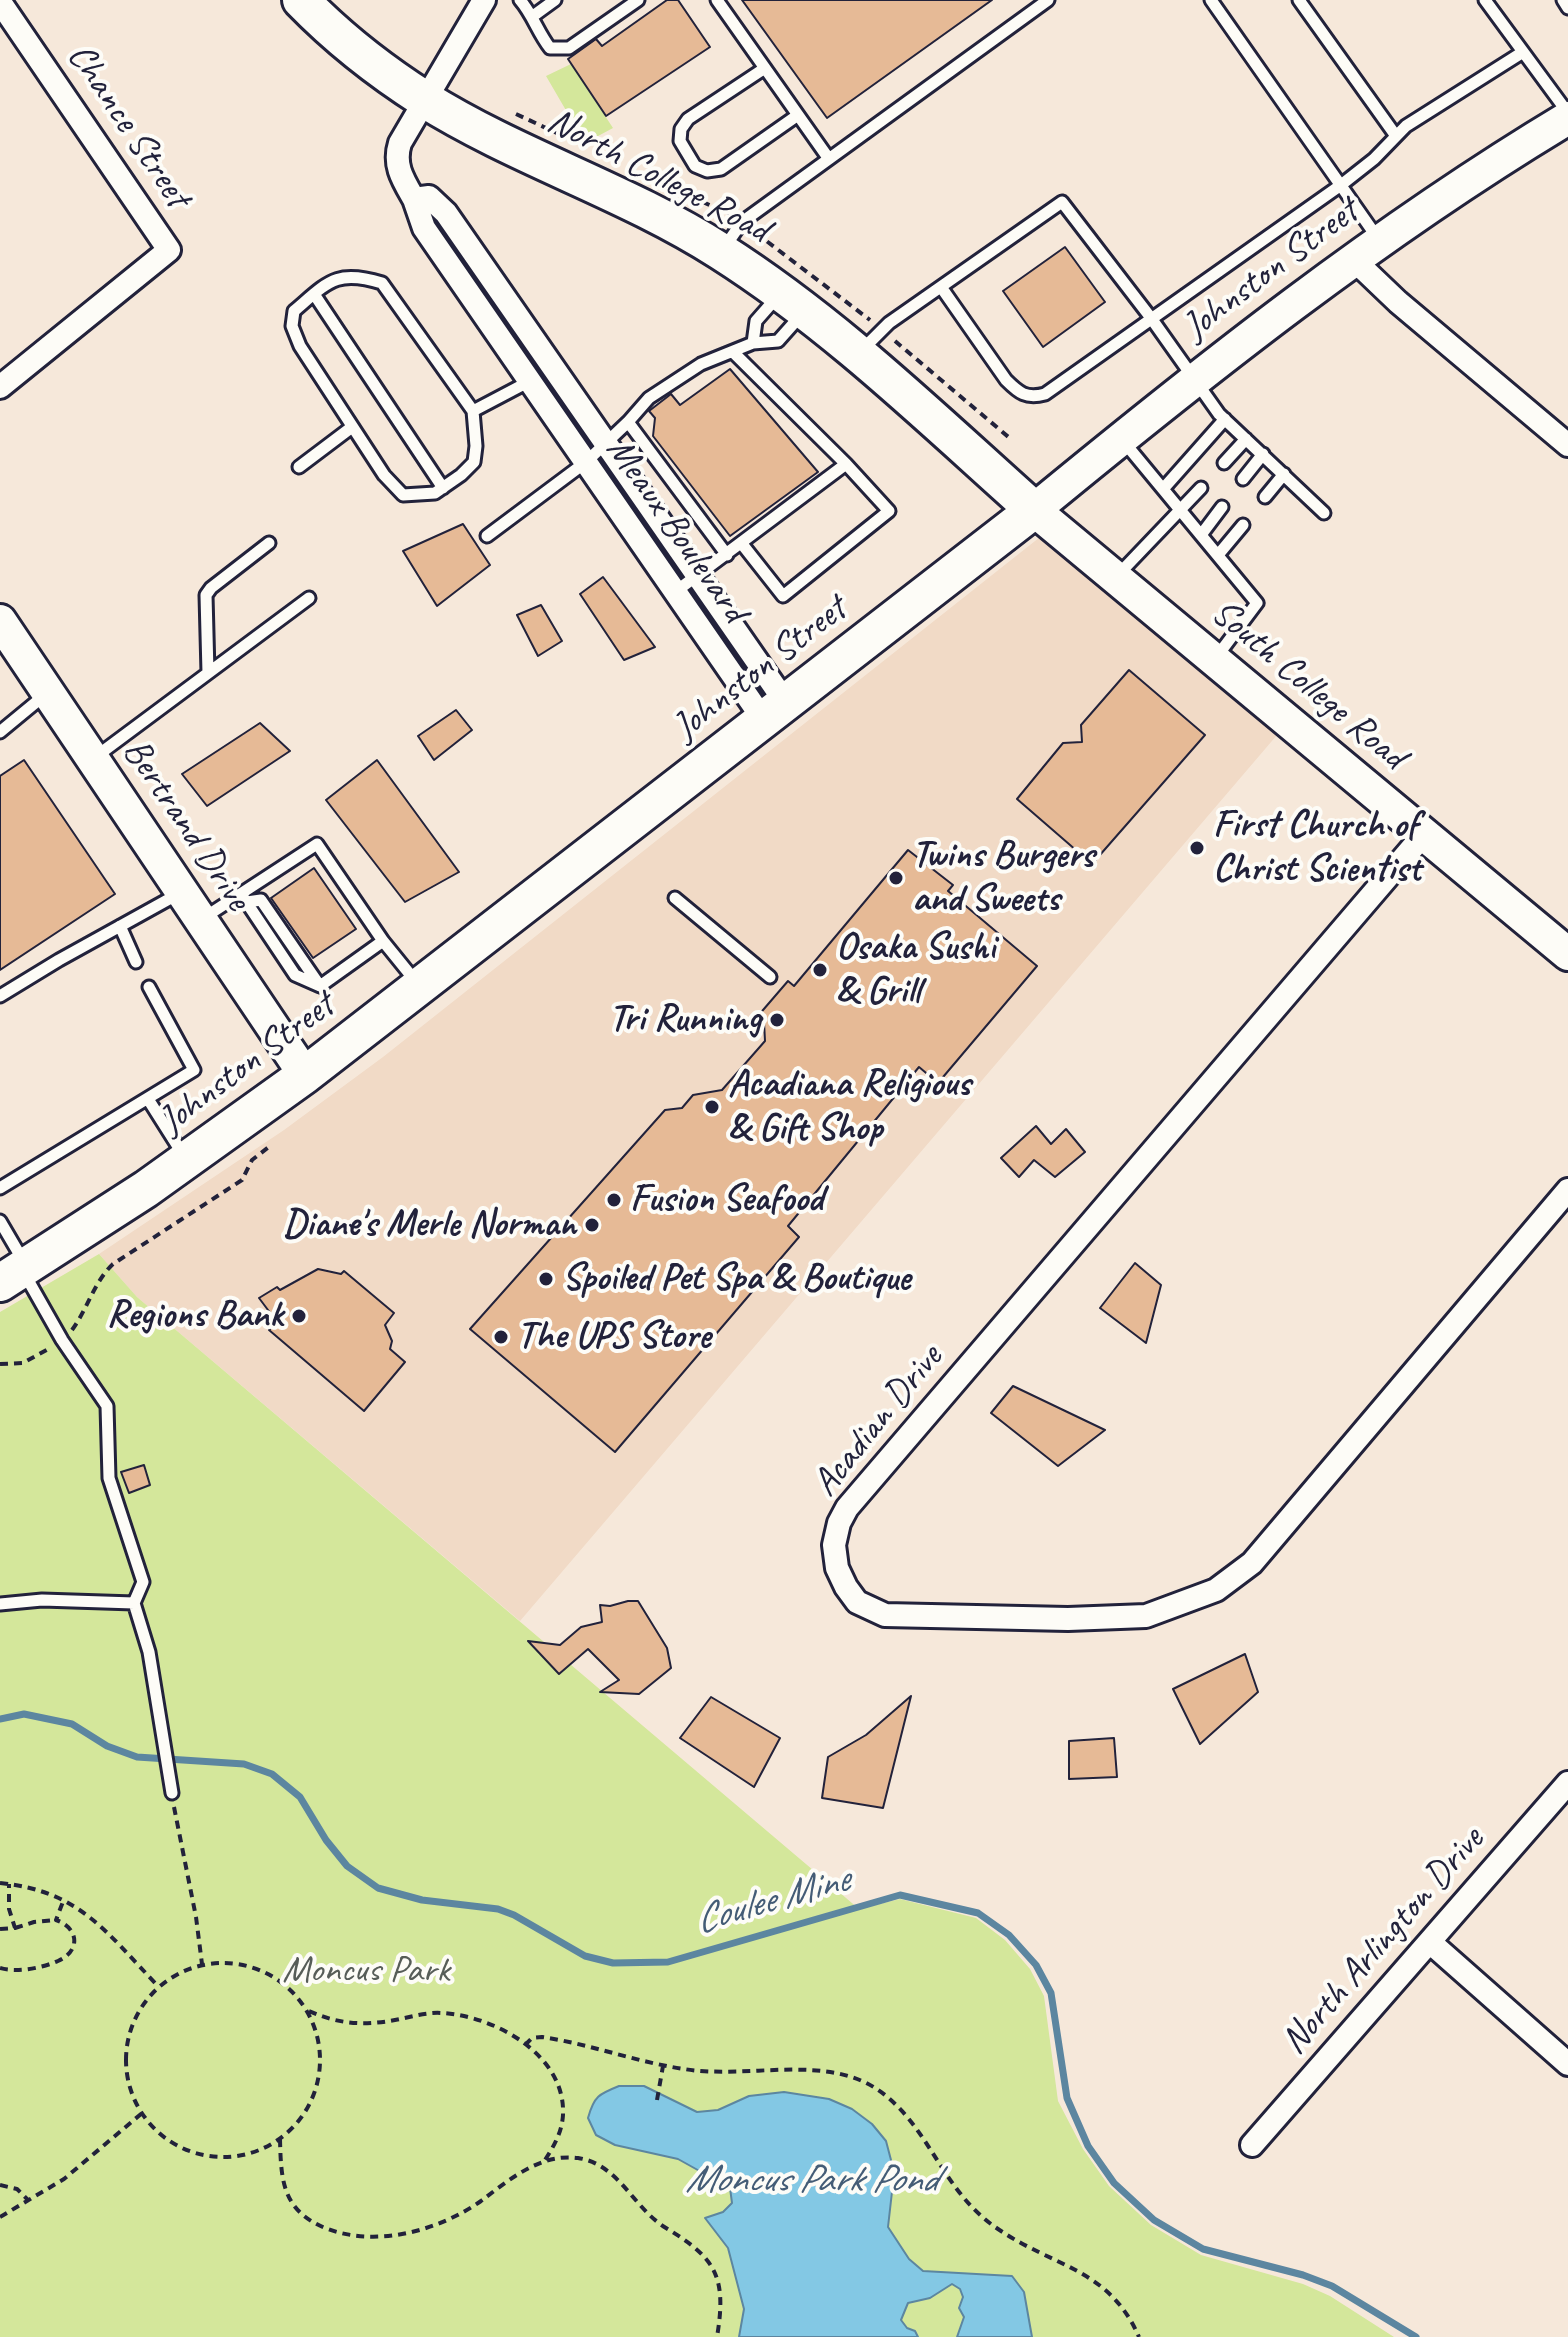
<!DOCTYPE html>
<html>
<head>
<meta charset="utf-8">
<style>
  body { margin:0 }
  canvas { display:block; background:#f6e8da }
</style>
</head>
<body>
<canvas width="1568" height="2337"></canvas>
<script>
const c = document.querySelector('canvas').getContext('2d');
c.lineJoin = 'round';
function paint(path, color) { c.fillStyle = color; c.fill(path, 'evenodd'); }
function strokePath(path, color, width, dash) { c.strokeStyle = color; c.lineWidth = width; c.lineCap = dash ? 'butt' : 'round'; c.setLineDash(dash || []); c.stroke(path); }
function label(font, color, halo, rows, align = 'center') {
  c.font = font + ' Caveat,sans-serif'; c.lineWidth = 8; c.setLineDash([]); c.textBaseline = 'middle'; c.strokeStyle = halo; c.fillStyle = color; for (const [text, x, y, turn = 0] of rows) {
    c.save(); c.translate(x, y); c.rotate((+turn || 0) * Math.PI / 180); c.textAlign = isNaN(turn) ? turn : align; if (halo) c.strokeText(text, 0, 0); c.fillText(text, 0, 0); c.restore();
  }
}
paint(new Path2D(`
  M1054 526 1289 721 520 1621 137 1297 99 1254 284 1130 383 1057Z`), '#f1dac6');
paint(new Path2D(`
  M571 64 613 128 585 143 546 76Z
  M99 1254 137 1297 859 1909 900 1899 976 1918 1005 1940 1030 1969 1044 1996 1058 2101 1083 2149 1109 2186 1151 2225 1201 2255 1303 2284 1330 2296 1394 2337H0V1312Z`), '#d4e79b');
const water = new Path2D(`
  M619 2086H644L697 2112 718 2110 749 2096 784 2092 829 2099 852 2109 872 2124 886 2141 891 2160 893 2183 888 2227 909 2259 923 2271 1012 2276 1024 2292 1032 2337H957L964 2317 959 2308 963 2297 960 2289 952 2284 930 2298 908 2303 901 2320 907 2328 915 2331 918 2337H739L744 2309 728 2248 705 2218 723 2212 732 2203 730 2188 678 2159 615 2145 596 2135 588 2118C594 2096 599 2094 619 2086Z`);
paint(water, '#83c8e4');
strokePath(water, '#5c86a0', 2);
strokePath(new Path2D(`
  M0 1719 24 1714 72 1724 107 1746 137 1757 244 1764 272 1774 300 1797 326 1840 347 1866 378 1888 422 1900 498 1909 514 1915 585 1956 613 1963 668 1962 900 1895 978 1913 1009 1935 1036 1965 1051 1993 1067 2098 1088 2146 1114 2183 1154 2220 1203 2249 1303 2275 1332 2286 1416 2337`), '#5c86a0', 7);
const building = new Path2D(`
  M667 0H678L710 47 606 116 568 59 596 39 602 46Z
  M742 0H992L827 118Z
  M1065 247 1105 302 1043 347 1003 291Z
  M730 369 818 472 730 536 653 436 655 418 649 411 671 394 680 405Z
  M463 524 490 565 437 606 403 551Z
  M603 577 655 647 624 660 580 594Z
  M541 605 562 641 538 656 517 615Z
  M1129 670 1205 735 1092 864 1017 799 1063 743 1082 742 1081 725Z
  M456 710 472 730 434 760 418 736Z
  M260 723 290 751 207 806 182 774Z
  M24 760 115 894 0 970V776Z
  M377 760 459 872 405 902 326 800Z
  M908 850 953 885 948 891 1037 966 938 1083 919 1067 788 1226 799 1237 615 1452 470 1329 665 1110 682 1108 693 1095 722 1090 765 1041 764 1022 757 1017 788 981 794 986Z
  M314 868 356 929 313 958 271 898Z
  M1036 1126 1051 1144 1066 1129 1085 1152 1055 1177 1034 1160 1019 1177 1001 1158Z
  M1135 1263 1161 1285 1146 1343 1100 1308Z
  M318 1269 341 1274 344 1271 394 1313 385 1325 392 1341 390 1349 405 1362 364 1411 269 1330 277 1322 259 1298 277 1287 280 1290Z
  M1013 1386 1105 1430 1058 1466 991 1413Z
  M144 1465 150 1485 129 1493 121 1472Z
  M628 1601H638L667 1648 671 1668 639 1694 600 1692 619 1680 588 1649 559 1674 528 1641 560 1645 581 1627 602 1622 600 1605 610 1606Z
  M1245 1654 1258 1692 1200 1744 1173 1689Z
  M911 1696 883 1808 822 1798 828 1757 866 1735Z
  M711 1697 780 1738 754 1787 680 1738Z
  M1114 1738 1117 1777 1069 1779V1741Z`);
paint(building, '#e6ba96');
strokePath(building, '#22223b', 2);
const service = new Path2D(`
  M520 0C533 15 538 33 550 48H569L638 0
  M717 0 829 159
  M1211 0 1379 240
  M1299 0 1396 136
  M1485 0 1568 113
  M1563 0 1568 8
  M533 16 555 0
  M765 68 688 119 681 129 680 141 695 166 707 171 721 169 798 115
  M724 248 742 222 1048 0
  M941 287 1006 380C1019 393 1026 399 1045 394L1341 185 1374 159 1406 126 1523 52
  M314 294 443 488
  M753 343 756 321 778 296
  M861 351 889 323 1062 202 1151 318 1219 414 1324 513
  M473 411 476 446 474 462 461 475 435 493 403 495 384 475 300 346 292 326 294 311C328 282 336 269 382 283L473 411 530 381
  M628 422 727 555
  M1124 442 1257 603 1215 659
  M1224 463 1246 439
  M299 467 352 427
  M1243 479 1263 454
  M1163 489 1225 419
  M1265 497 1284 474
  M1201 535 1222 507
  M487 536 586 462 628 422 649 398 701 364 753 343 778 341 802 314
  M742 544 783 596 889 511 846 464
  M1218 555 1243 525
  M1116 577 1201 488
  M675 592 846 464 734 353
  M208 673 206 595 211 588 269 543
  M0 732 46 694
  M94 758 309 598
  M241 894 295 975 320 986
  M675 898 770 977
  M247 902 261 900 320 986
  M202 919 317 844 383 941
  M120 926 136 962
  M320 986 383 941 417 983
  M0 996 59 960 180 893
  M148 1099 184 1156
  M0 1188 194 1070 149 987
  M0 1221 24 1262
  M24 1273 62 1340 107 1406 109 1478 143 1582 134 1603 149 1652 172 1793
  M0 1604 42 1600 134 1603`);
const minor = new Path2D(`
  M484 0 400 143C393 165 403 180 414 199L429 197 446 213 786 703
  M0 2 169 250 0 387
  M414 199 424 228 763 719
  M1353 259 1398 302 1568 445
  M1425 833 847 1508 839 1523 834 1545 837 1568 846 1587 857 1602 885 1615 1068 1619 1146 1616 1216 1590 1252 1563 1568 1190
  M1431 1943 1568 2064
  M1252 2145 1568 1783`);
const secondary = new Path2D(`
  M1568 118C1378 232 1204 370 1034 510L1568 954
  M0 621 305 1075`);
const primary = new Path2D(`
  M0 1283 146 1189 305 1075 1034 510C933 420 835 324 720 251 626 191 518 158 424 99 380 71 337 37 301 0`);
strokePath(service, '#22223b', 17);
strokePath(minor, '#22223b', 28);
strokePath(secondary, '#22223b', 38);
strokePath(primary, '#22223b', 42);
strokePath(new Path2D(`
  M516 114 591 149
  M664 184 729 214
  M756 233 870 320
  M895 341 1012 440
  M72 1330C88 1308 94 1282 113 1264L242 1180 252 1160 270 1146
  M0 1364 23 1363 50 1348
  M174 1807 196 1917 202 1964
  M0 1883C80 1891 106 1932 158 1986
  M15 1928 34 1922 55 1920
  M0 1929 15 1928 9 1909V1884
  M126 2060a97 97 0 1 1 194 0a97 97 0 1 1-194 0Z
  M0 1968C17 1973 42 1968 58 1961 81 1951 79 1928 56 1920L64 1899
  M309 2011C340 2025 367 2026 400 2019 414 2016 428 2012 442 2013 495 2016 566 2055 563 2115 562 2132 554 2146 545 2160
  M525 2045 532 2038 542 2037C590 2044 636 2062 684 2069 750 2080 831 2051 885 2095 933 2134 943 2192 998 2229 1053 2267 1109 2268 1139 2337
  M657 2100 663 2066
  M280 2139C281 2180 282 2210 325 2228 376 2248 438 2231 481 2201 509 2180 540 2153 578 2158 619 2164 633 2208 666 2228 716 2258 727 2277 717 2337
  M0 2185 17 2189 28 2200
  M0 2217 64 2179 141 2114`), '#22223b', 4, [8, 6]);
strokePath(service, '#fdfcf7', 11);
strokePath(minor, '#fdfcf7', 22);
strokePath(secondary, '#fdfcf7', 32);
strokePath(primary, '#fdfcf7', 36);
for (const [x, y, r, color] of [
  [1197,848,8,"#22223b"],
  [896,878,8,"#22223b"],
  [820,970,8,"#22223b"],
  [777,1020,8,"#22223b"],
  [712,1107,8,"#22223b"],
  [614,1200,8,"#22223b"],
  [592,1225,8,"#22223b"],
  [546,1279,8,"#22223b"],
  [299,1316,8,"#22223b"],
  [501,1337,8,"#22223b"]
]) { const dot = new Path2D(); dot.arc(x, y, r, 0, 2 * Math.PI); c.fillStyle = color; c.fill(dot); strokePath(dot, '#fdfcf7', 3); }
label('38px', '#22223b', '#fdfcf7', [
  ["Chance Street",128,126,56],
  ["North College Road",658,176,28],
  ["Johnston Street",1271,270,-37],
  ["Meaux Boulevard",676,530,55],
  ["Johnston Street",760,669,-38],
  ["South College Road",1308,685,40],
  ["Bertrand Drive",186,825,56],
  ["Johnston Street",247,1064,-37],
  ["Acadian Drive",878,1421,-51],
  ["North Arlington Drive",1383,1941,-49]
]);
label('bold 38px', '#22223b', '#fdfcf7', [
  ["First Church of",1213,826],
  ["Christ Scientist",1213,870],
  ["Twins Burgers",912,856],
  ["and Sweets",912,900],
  ["Osaka Sushi",836,948],
  ["& Grill",836,992],
  ["Tri Running",761,1020,"right"],
  ["Acadiana Religious",728,1085],
  ["& Gift Shop",728,1129],
  ["Fusion Seafood",630,1200],
  ["Diane's Merle Norman",576,1225,"right"],
  ["Spoiled Pet Spa & Boutique",562,1279],
  ["Regions Bank",283,1316,"right"],
  ["The UPS Store",517,1337]
], 'left');
label('38px', '#575d58', '#fdfcf7', [
  ["Moncus Park",366,1971]
]);
label('italic 40px', '#445c76', '#fdfcf7', [
  ["Coulee Mine",772,1901,-16],
  ["Moncus Park Pond",811,2181]
]);
</script>
</body>
</html>
